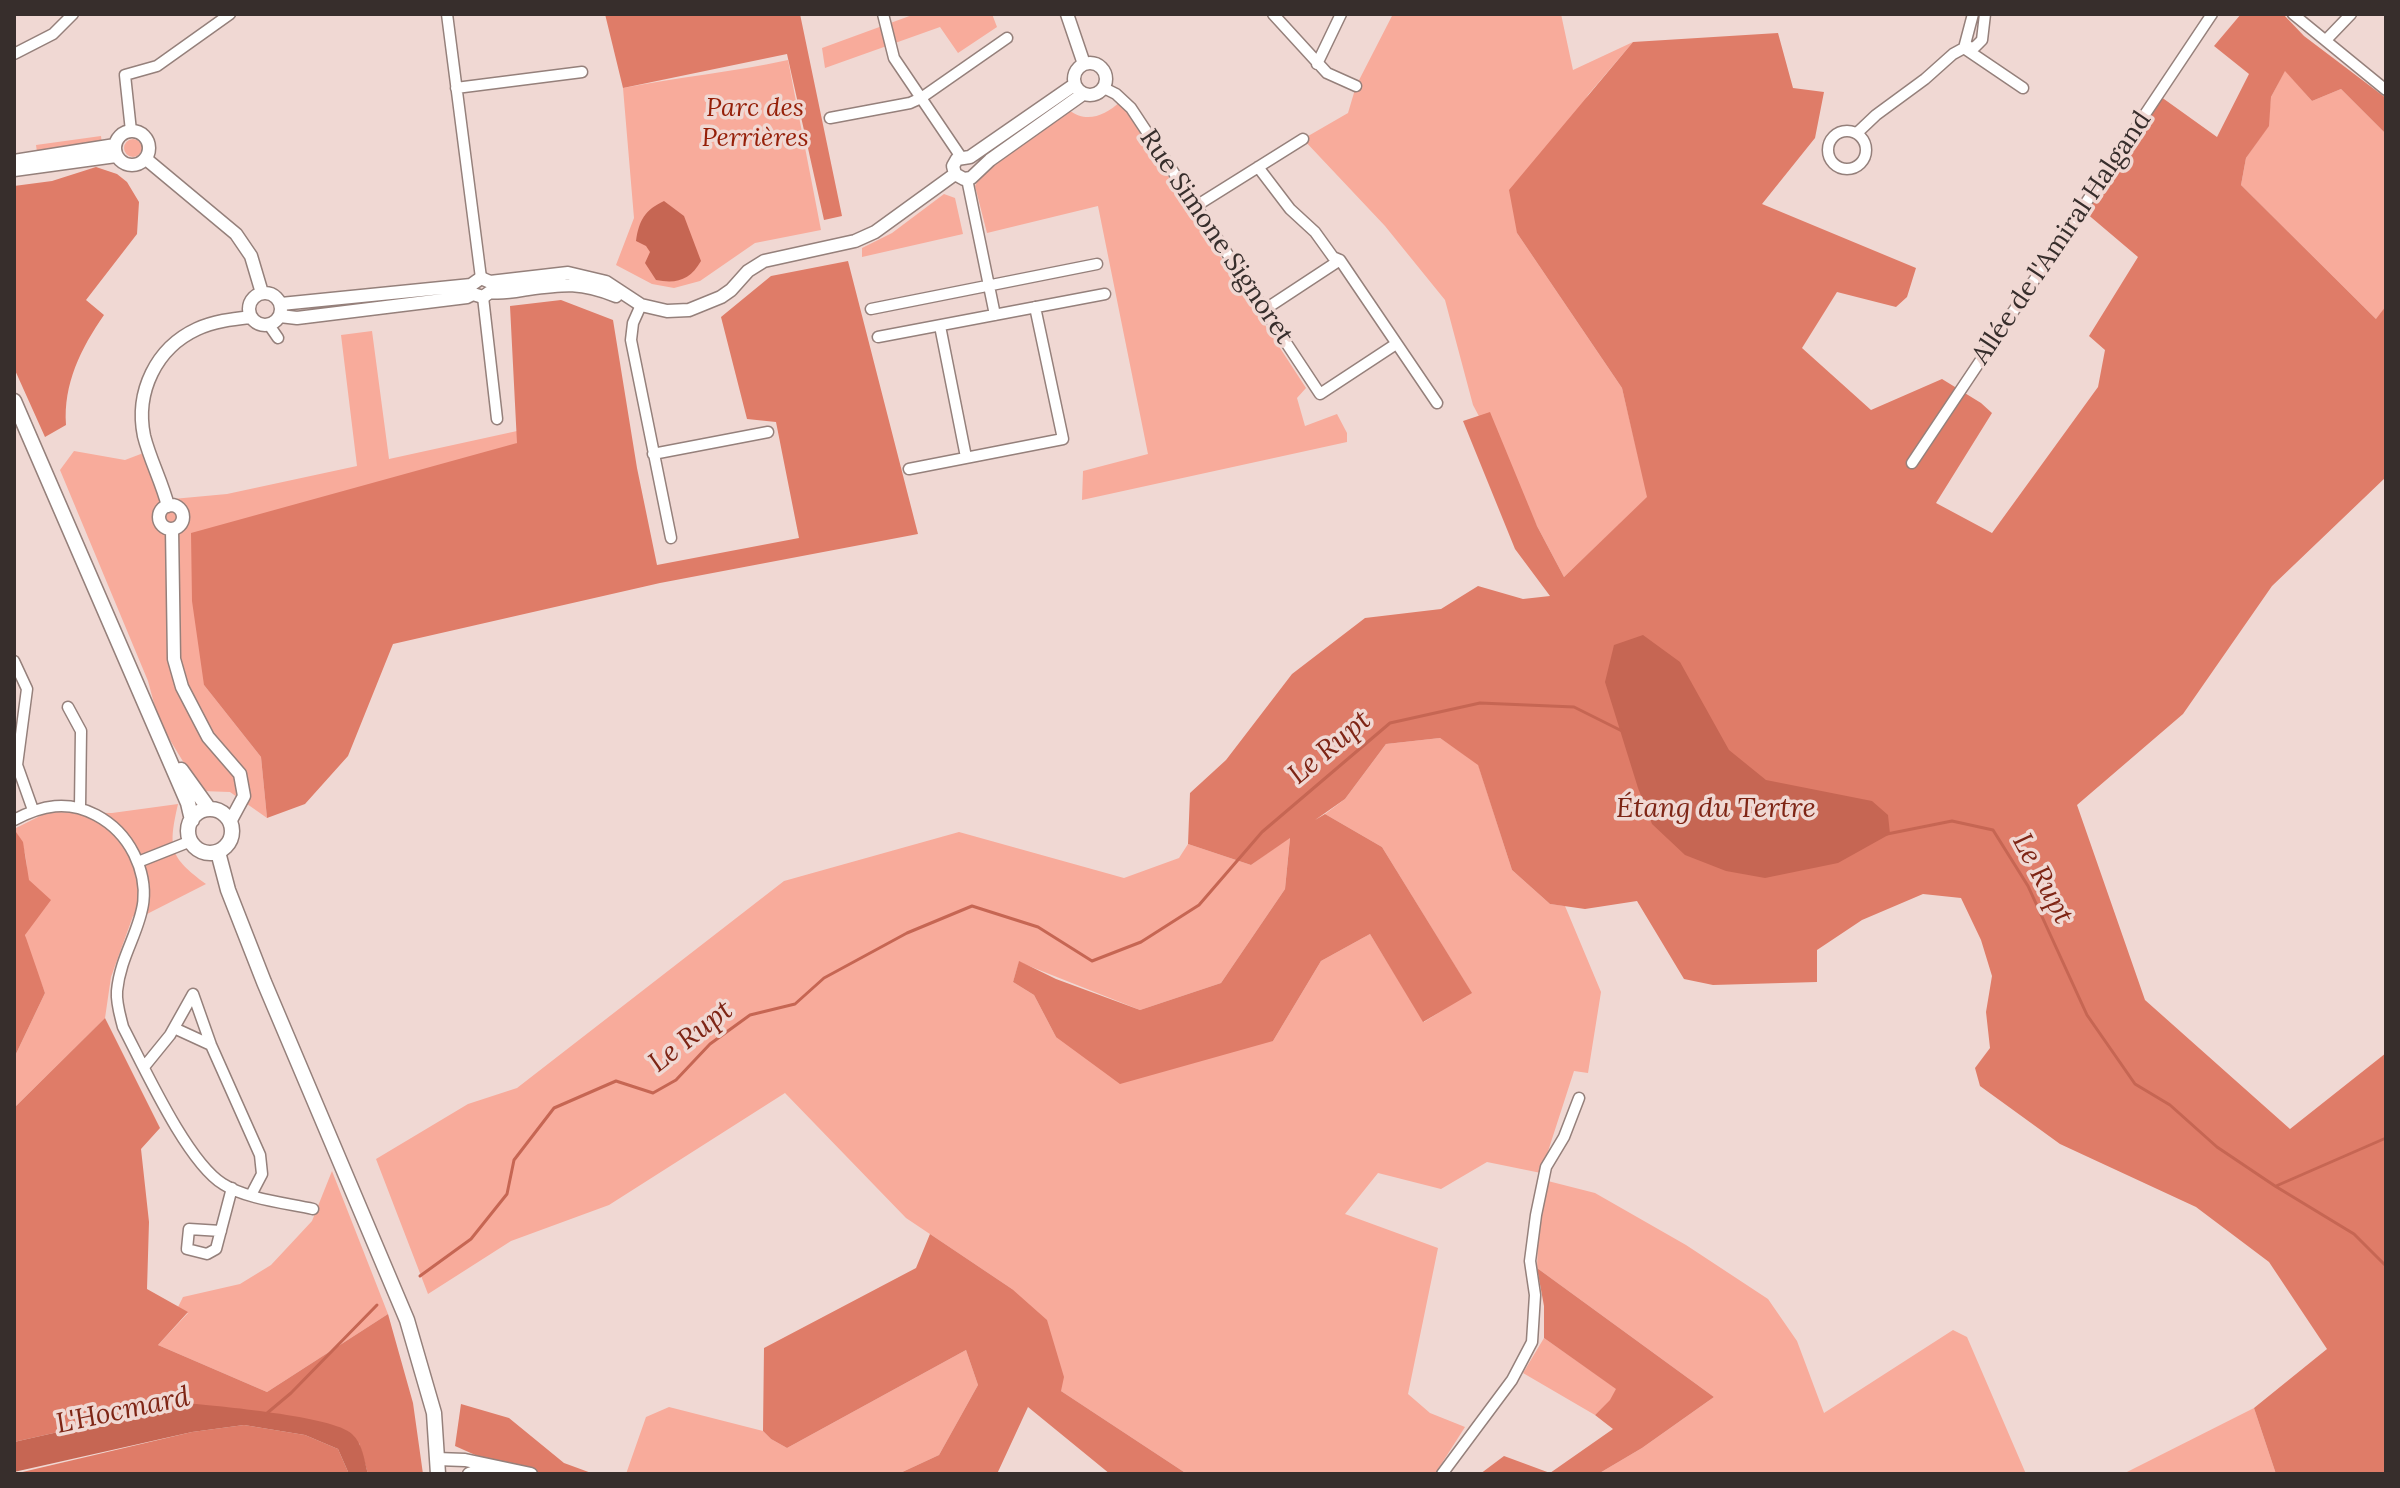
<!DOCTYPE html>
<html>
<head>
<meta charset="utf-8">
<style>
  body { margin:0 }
  #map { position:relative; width:2400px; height:1488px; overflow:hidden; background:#f0d8d3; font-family:Lora,serif }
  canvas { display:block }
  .frame { position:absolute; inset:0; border:16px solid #372e2c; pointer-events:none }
</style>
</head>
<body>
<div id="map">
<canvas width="2400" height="1488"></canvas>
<div class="frame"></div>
</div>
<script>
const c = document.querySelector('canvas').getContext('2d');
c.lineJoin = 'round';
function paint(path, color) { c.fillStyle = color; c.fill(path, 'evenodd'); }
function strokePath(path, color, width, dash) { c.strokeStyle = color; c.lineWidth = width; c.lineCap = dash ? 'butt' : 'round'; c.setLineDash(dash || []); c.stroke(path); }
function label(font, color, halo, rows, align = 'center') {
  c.font = font + ' Lora,serif'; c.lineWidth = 7; c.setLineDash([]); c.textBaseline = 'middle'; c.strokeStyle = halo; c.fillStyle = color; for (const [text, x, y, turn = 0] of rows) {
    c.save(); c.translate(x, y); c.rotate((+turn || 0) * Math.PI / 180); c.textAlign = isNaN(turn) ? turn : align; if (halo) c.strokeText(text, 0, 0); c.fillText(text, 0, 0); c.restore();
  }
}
paint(new Path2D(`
  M915 14H992L997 27 958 53 940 27 825 68 822 48Z
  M1393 14H1561L1573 70 1633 42 1588 95 1517 233 1622 388 1648 497 1564 577 1473 405 1445 300 1385 226 1303 139 1348 113 1356 86Z
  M788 60 821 230 755 243 700 281 674 288 652 284 616 265 634 218 623 88C678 77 733 72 788 60Z
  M2285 70 2312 101 2341 89 2386 134V306L2377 320 2241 185 2246 158 2268 126 2271 97Z
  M1120 102 1306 388 1297 398 1305 426 1337 414 1347 433V442L1082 500 1083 471 1148 454 1098 206 987 233 975 186 984 169 1069 110C1087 124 1105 115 1120 102Z
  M101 136 102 144 37 152 36 145Z
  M124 148a9 9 0 1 1 18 0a9 9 0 1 1-18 0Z
  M944 194 955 198 963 234 862 257V248L892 233Z
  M372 331 389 459 517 431V443L204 685 261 757 267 818 230 792 201 791 159 722 148 681 60 470 74 451 125 460 146 452 162 500 227 494 357 466 341 335Z
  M1440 738 1478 764 1512 870 1550 904 1565 906 1601 992 1588 1073 1574 1071 1541 1173 1487 1162 1441 1189 1378 1173 1345 1214 1438 1248 1408 1394 1430 1413 1465 1427 1435 1474H1187L1061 1391 1012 1289 906 1218 785 1093 609 1205 511 1241 428 1294 376 1159 468 1104 517 1088 784 881 959 832 1124 878 1179 858 1188 844 1251 865 1290 837 1285 889 1221 983 1140 1010 1019 962 1013 982 1034 995 1056 1037 1273 1041 1321 961 1370 934 1424 1022 1471 992 1382 847 1325 814 1345 799 1386 744Z
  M178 804C168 848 169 857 206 884L147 914 133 916 111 977 105 1018 14 1108V1058L45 993C39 975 26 952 25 933 22 897 37 861 14 829L48 812 112 813Z
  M332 1171 388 1314 267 1392 158 1345 188 1313 178 1307 183 1297 240 1284 271 1265 312 1221Z
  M1540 1179 1595 1193 1686 1245 1768 1299 1797 1341 1824 1413 1953 1330 1967 1337 2026 1474H1598L1642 1448 1714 1397 1537 1268Z
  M1544 1338 1617 1389 1611 1400 1595 1415 1523 1373Z
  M966 1350 978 1385 939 1455 898 1474H626L646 1417 669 1407 763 1431 771 1439 787 1448Z
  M2254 1408 2276 1474H2123Z`), '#f8ab9b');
paint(new Path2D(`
  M605 14H800L842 216 824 220 787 54 623 88Z
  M2241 14H2283L2304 36 2386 98V134L2341 89 2312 101 2285 71 2271 97 2269 126 2246 158 2241 185 2376 319 2386 306V477L2272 586 2183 714 2077 805 2145 1000 2290 1129 2386 1053V1474H2276L2254 1408 2327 1349 2269 1262 2196 1207 2060 1144 1980 1086 1975 1068 1990 1048 1986 1012 1992 976 1981 940 1961 898 1923 894 1862 920 1817 950V982L1713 985 1684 979 1637 901 1585 909 1550 904 1512 870 1478 765 1440 738 1386 744 1345 799 1315 820 1325 814 1382 847 1472 993 1423 1022 1370 934 1321 961 1273 1041 1120 1084 1056 1037 1034 995 1013 982 1019 961 1056 979 1140 1010 1221 983 1285 889 1290 838 1251 865 1188 844 1190 793 1226 760 1292 674 1365 618 1441 609 1478 586 1523 599 1550 596 1515 549 1463 421 1490 412 1537 526 1564 577 1647 497 1622 388 1517 233 1509 190 1633 42 1778 33 1793 88 1824 92 1815 138 1762 204 1916 268 1907 297 1896 307 1837 292 1802 348 1871 410 1942 379 1981 403 1992 413 1936 503 1992 533 2098 387 2105 350 2089 336 2138 257 2079 207 2157 94 2217 137 2249 74 2214 46Z
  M96 167 117 174 127 182 139 202 137 234 86 300 104 315C81 348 63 384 66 425L45 437 14 368V186L52 181Z
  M848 261 918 534 660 583 393 644 348 756 305 804 267 818 261 757 204 685 192 601 191 533 517 443 510 306 561 300 613 320 637 468 657 565 799 538 776 422 747 419 721 317 771 276Z
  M14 829 23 842 29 880 51 900 25 935 45 993 14 1058Z
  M105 1018 160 1128 141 1149 149 1222 147 1289 188 1312 158 1345 267 1392 388 1314 413 1403 423 1474H368L359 1443 186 1403 14 1442V1108Z
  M930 1234 1012 1289 1047 1320 1064 1377 1061 1391 1187 1474H1110L1028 1407 997 1474H898L939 1455 978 1385 966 1350 787 1448 771 1439 763 1431 764 1348 916 1268Z
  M1537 1268 1714 1397 1642 1448 1598 1474H1480L1504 1456 1550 1473 1613 1429 1595 1415 1610 1400 1616 1389 1544 1338V1306Z
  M461 1404 509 1418 564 1463 594 1474H479L482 1458 455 1446Z
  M244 1425 305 1435 338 1449 349 1474H14L192 1432Z`), '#df7c68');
paint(new Path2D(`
  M664 201 684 216 701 261C690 280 677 284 656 280L645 263 650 252 646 246 636 241C639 220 645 210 664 201Z
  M1643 635 1680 662 1729 750 1766 780 1872 801 1888 815 1890 834 1838 863 1765 878 1726 871 1685 855 1652 824 1638 788 1605 682 1614 645Z
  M186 1403C216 1406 334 1416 352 1434 363 1444 364 1460 368 1474H349L338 1449 305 1435 244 1425 192 1432 14 1472V1442Z`), '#c66653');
strokePath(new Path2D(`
  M1887 834 1952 821 1993 830 2028 886 2087 1015 2135 1084 2170 1105 2217 1147 2275 1186 2354 1234 2386 1266
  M2276 1186 2386 1138
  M420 1276 471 1239 507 1194 514 1160 554 1108 616 1081 653 1093 676 1080 710 1044 750 1015 795 1004 824 978 907 933 972 906 1038 927 1092 961 1141 942 1199 905 1262 832 1390 723 1480 703 1574 707 1622 731
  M266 1414 291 1393 377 1305`), '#c66653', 3);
const minor = new Path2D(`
  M447 14 481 278
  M883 14 894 58 961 157
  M1273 14 1327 73 1356 86
  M2293 14 2386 90
  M2326 40 2351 14
  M1964 48 2023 88
  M1964 48 1973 14
  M14 54 53 34 73 14
  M1317 64 1341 14
  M456 88 582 72
  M1104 88 1116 94 1131 108 1320 394 1396 344
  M830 118 910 103 921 98 1007 38
  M1828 150a19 19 0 1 1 38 0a19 19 0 1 1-38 0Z
  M131 131 125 75 157 66 230 14
  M1857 133 1876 115 1925 79 1953 54 1964 48 1975 47 1982 40 1985 14
  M1258 167 1290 209 1315 232 1333 257 1340 260 1437 403
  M967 179 995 315
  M1196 206 1303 139
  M483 297 497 419
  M641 305 633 323 631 340 671 538
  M871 309 1097 264
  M1264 310 1340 260
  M269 325 278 338
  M940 326 966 457
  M878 337 1105 294
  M653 454 768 432
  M1912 463 2212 14
  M909 469 1063 439 1035 307
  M14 661 27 689 17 765 33 810
  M68 707 81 731 80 807
  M14 820C42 805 68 800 96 815 113 824 125 836 134 854 162 911 122 939 117 991 116 1003 120 1015 123 1027 144 1067 187 1162 223 1184 246 1199 286 1203 313 1209
  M138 862 191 841
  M174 1028 211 1045
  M144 1067 170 1035 193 994 211 1045 260 1155 262 1174 251 1195
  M221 1231 189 1229 187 1249 207 1254 216 1249 232 1188
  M1442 1474 1512 1380 1532 1342 1535 1295 1530 1261 1536 1215 1546 1167 1564 1137 1579 1098`);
const tertiary = new Path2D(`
  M1067 14 1084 64
  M1074 79a16 16 0 1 1 32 0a16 16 0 1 1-32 0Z
  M115 148a17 17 0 1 1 34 0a17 17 0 1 1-34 0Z
  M970 157 1074 85
  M146 159 236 234 251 256 262 293
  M14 161 115 145
  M14 170 116 156
  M955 174 964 179 971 178 990 160 1083 94
  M955 174 953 166 957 159 970 157
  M249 309a16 16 0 1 1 32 0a16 16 0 1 1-32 0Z
  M281 304 471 285 481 278 490 282 568 273 606 282 641 305 667 311 689 310 721 297 731 290 748 271 764 261 855 241 875 232 955 174
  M280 316 297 318 467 297 473 294 483 297 490 292C503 294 516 291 528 289 565 284 581 282 616 296
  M159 517a12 12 0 1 1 24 0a12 12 0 1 1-24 0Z
  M168 506C162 482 150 460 144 436 135 392 156 348 197 329 214 321 233 319 251 317
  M172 529 174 659 182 687 208 737 240 774 244 796 230 822
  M437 1459 465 1460 531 1474
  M469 1474 490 1467`);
const secondary = new Path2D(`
  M14 401 188 803 192 820
  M181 770 209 809
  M188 831a22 22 0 1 1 44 0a22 22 0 1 1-44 0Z
  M218 852 228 890 264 982 407 1320 434 1413 438 1474`);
strokePath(minor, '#95807b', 13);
strokePath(tertiary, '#95807b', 15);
strokePath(secondary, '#95807b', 17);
strokePath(minor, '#fff', 10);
strokePath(tertiary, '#fff', 12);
strokePath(secondary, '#fff', 14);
label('italic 26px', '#951f08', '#f0d8d3', [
  ["Parc des",755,109],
  ["Perrières",755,139]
]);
label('26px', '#372e2c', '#f0d8d3', [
  ["Rue Simone Signoret",1216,237,56],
  ["Allée de l'Amiral Halgand",2062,238,-56]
]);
label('italic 28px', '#7e2515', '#f0d8d3', [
  ["Le Rupt",1330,748,-40],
  ["Étang du Tertre",1716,809],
  ["Le Rupt",2042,879,62],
  ["Le Rupt",691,1037,-38],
  ["L'Hocmard",123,1411,-12]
]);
</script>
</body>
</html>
